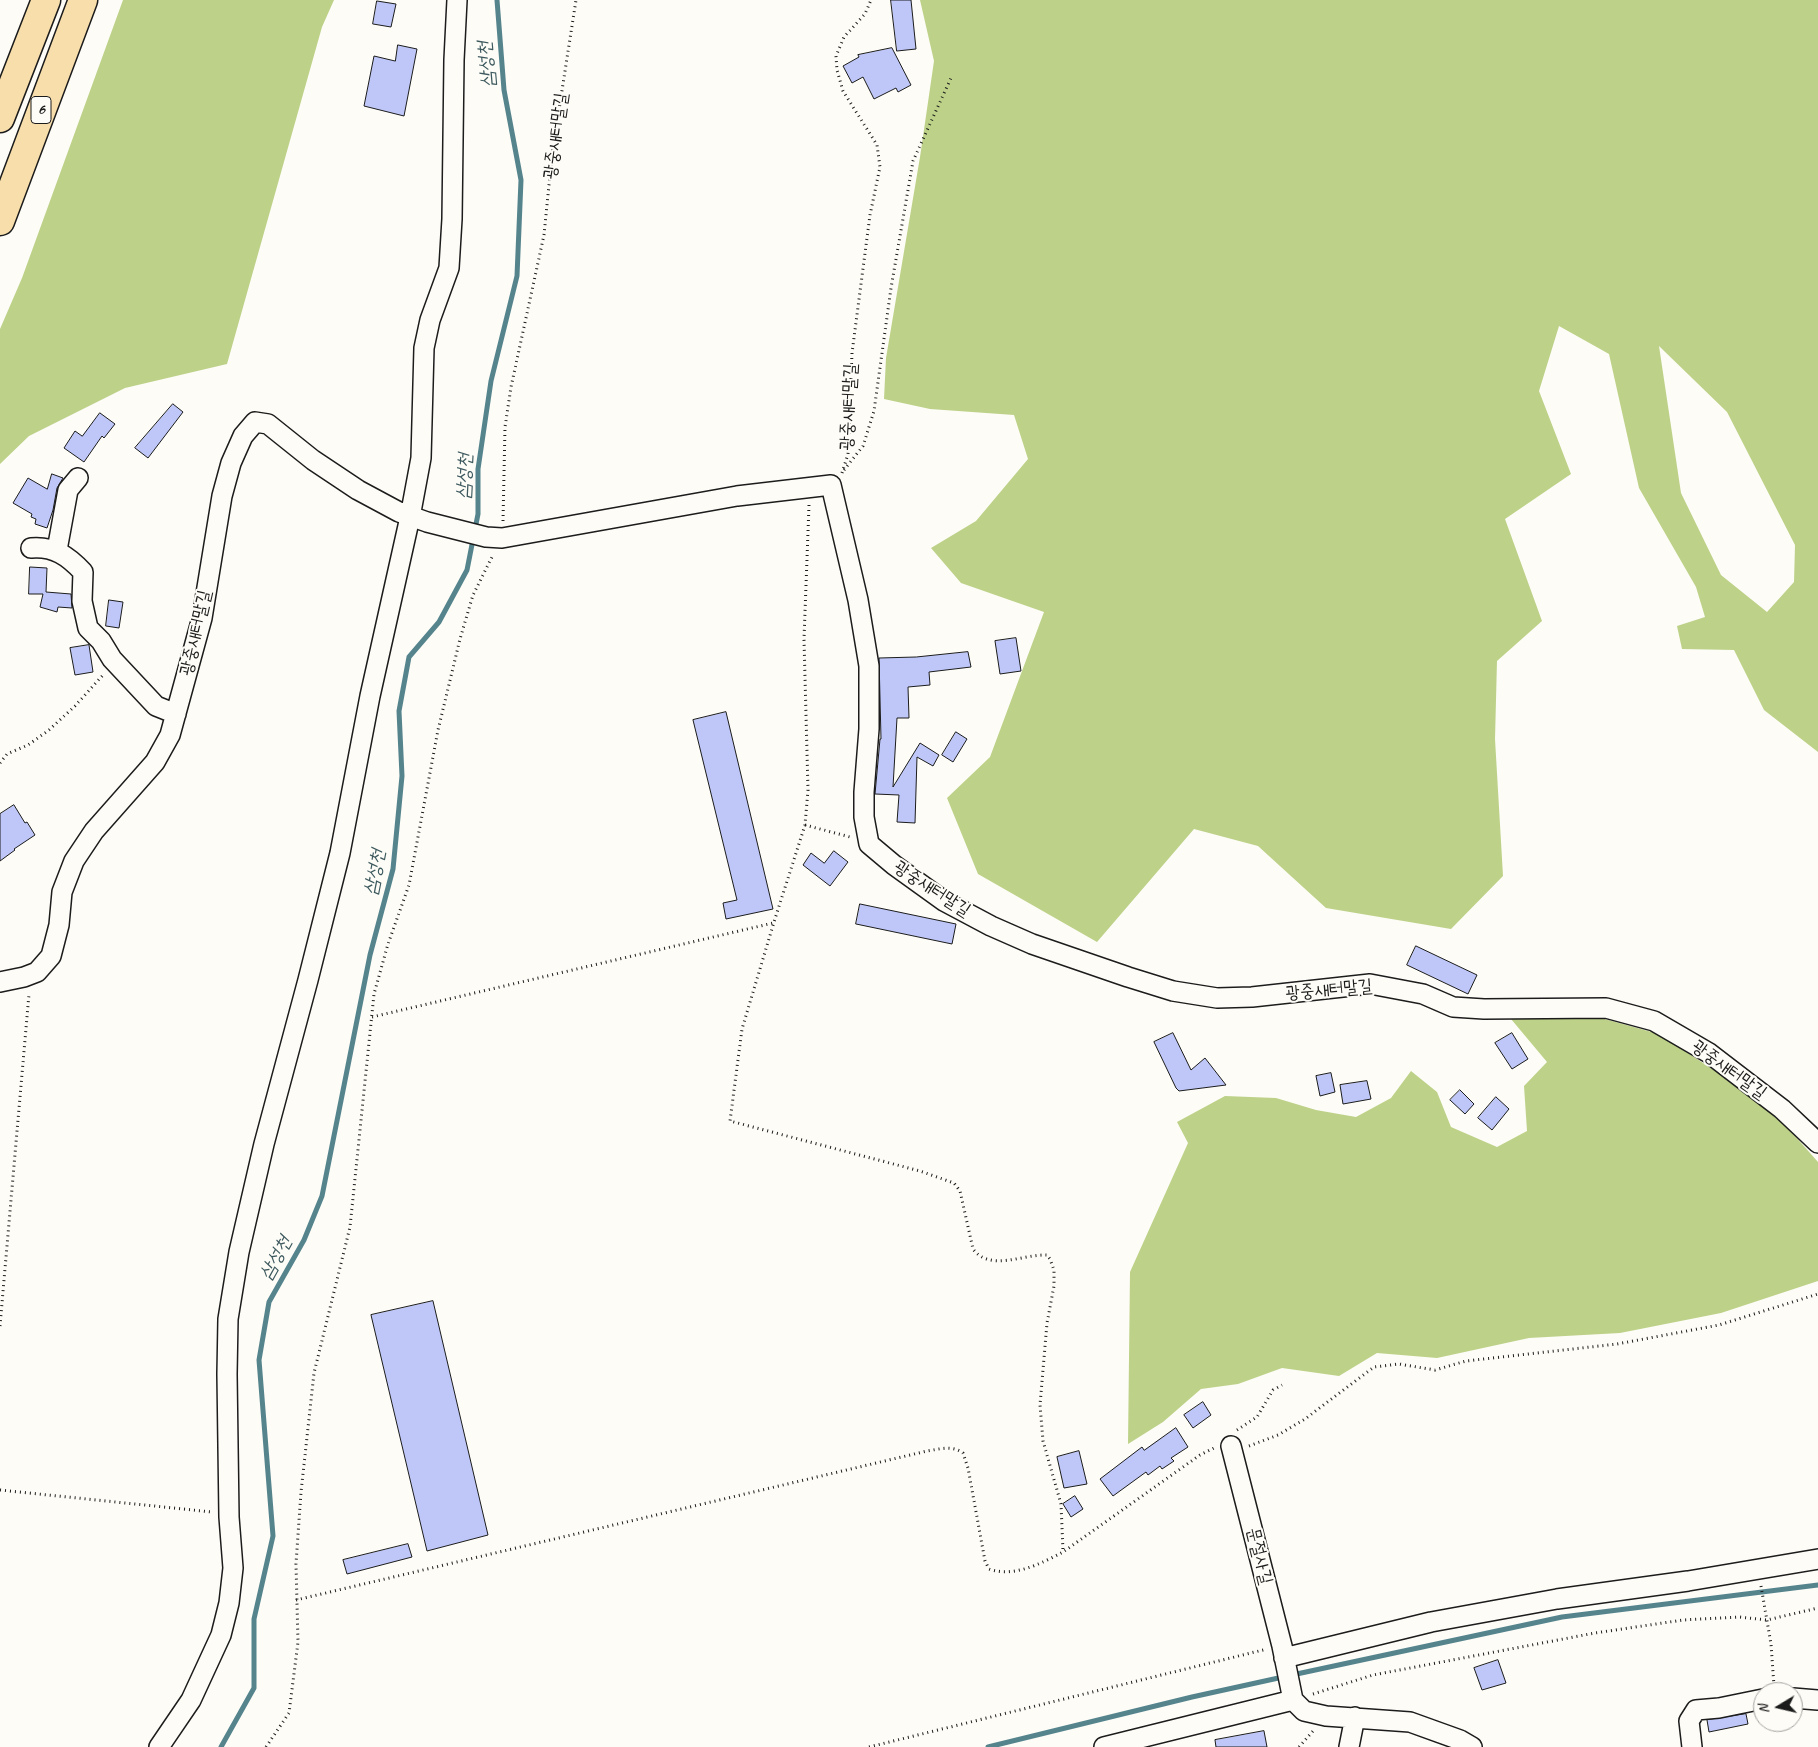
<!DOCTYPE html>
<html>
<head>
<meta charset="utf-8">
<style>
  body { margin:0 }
  #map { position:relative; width:1818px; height:1747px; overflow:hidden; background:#fdfcf7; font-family:Caveat,sans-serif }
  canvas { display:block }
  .north { position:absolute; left:1753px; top:1682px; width:50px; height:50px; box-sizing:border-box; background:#fdfcf7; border:1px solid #a3a29f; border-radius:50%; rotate:261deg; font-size:14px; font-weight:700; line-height:20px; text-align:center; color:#1c1c1c }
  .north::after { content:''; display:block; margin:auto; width:18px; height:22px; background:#1c1c1c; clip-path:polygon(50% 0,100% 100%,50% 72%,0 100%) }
</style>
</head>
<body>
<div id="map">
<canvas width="1818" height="1747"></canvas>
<div class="north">N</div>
</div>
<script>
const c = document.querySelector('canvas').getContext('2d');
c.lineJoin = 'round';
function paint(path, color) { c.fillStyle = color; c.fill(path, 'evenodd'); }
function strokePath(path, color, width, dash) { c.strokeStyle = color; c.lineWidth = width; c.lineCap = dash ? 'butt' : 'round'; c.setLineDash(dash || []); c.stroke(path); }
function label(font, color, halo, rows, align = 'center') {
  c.font = font + ' Caveat,"Poor Story",sans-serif'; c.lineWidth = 4; c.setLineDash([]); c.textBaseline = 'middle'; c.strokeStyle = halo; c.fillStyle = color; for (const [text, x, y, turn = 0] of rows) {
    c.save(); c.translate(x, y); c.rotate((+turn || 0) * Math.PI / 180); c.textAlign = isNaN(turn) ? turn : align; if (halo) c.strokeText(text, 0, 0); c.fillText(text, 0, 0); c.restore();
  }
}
paint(new Path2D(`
  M123 0H334L322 27 227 364 125 388 29 436 0 464V329L22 278Z
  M920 0H1818V752L1764 710 1734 650 1682 649 1677 626 1705 617 1696 587 1639 488 1609 354 1559 326 1539 391 1571 474 1505 519 1542 621 1497 661 1495 739 1503 876 1451 929 1326 908 1258 846 1194 829 1097 942 978 874 947 798 990 757 1044 612 961 583 931 548 976 521 1028 459 1014 415 930 409 884 399 886 358 920 157 934 61ZM1659 346 1727 412 1795 545 1794 582 1767 612 1721 575 1681 493Z
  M1601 1018 1659 1034 1735 1084 1787 1127 1818 1162V1281L1721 1313 1620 1333 1529 1338 1437 1358 1377 1353 1339 1376 1282 1368 1238 1384 1201 1389 1163 1422 1128 1444 1130 1272 1188 1143 1177 1122 1225 1096 1276 1098 1316 1110 1356 1117 1391 1098 1411 1071 1437 1092 1451 1127 1497 1147 1527 1131 1524 1086 1547 1062 1511 1019Z`), '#bdd288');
strokePath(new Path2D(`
  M1292 1675 1562 1617 1818 1585
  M221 1747 254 1688V1619L273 1536 259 1360 269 1302 304 1240 322 1196 370 955 393 869 402 776 399 711 409 657 439 622 467 570 478 514V469L491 381 517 276 521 180 504 90 497 0
  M988 1747 1192 1697 1283 1677`), '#55848d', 5);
const building = new Path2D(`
  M891 0H911L916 49 897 51Z
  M377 1 396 4 391 27 373 24Z
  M398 45 417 49 404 116 364 106 374 56 395 61Z
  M892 48 911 85 898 92 896 88 874 99 863 77 852 83 843 66 859 57 858 55Z
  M173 404 183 412 148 458 135 448Z
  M100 413 115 424 104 438 102 436 84 462 64 448 75 431 82 436Z
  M52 474 63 478 57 488 53 510 47 528 35 524 36 519 31 517 32 514 13 503 28 478 47 489Z
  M30 567 47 568 46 592 71 594 72 608 58 607 57 612 40 607 43 594H29Z
  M109 600 123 602 119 628 106 626Z
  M1016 638 1021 671 1000 674 995 641Z
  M89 645 93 672 75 675 70 648Z
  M968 652 971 667 929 672 930 685 908 687 909 718H897L893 787 920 743 939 755 933 766 917 757 915 823 897 822 899 795 875 794 880 739H881L879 658 916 657Z
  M726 712 773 909 726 919 723 903 737 900 693 720Z
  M956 732 967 739 953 762 942 755Z
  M14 805 25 823 27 822 35 835 14 849 15 850 0 861V814Z
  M834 851 848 862 830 886 803 865 811 853 824 863Z
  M860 904 956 924 952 944 856 924Z
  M1416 946 1477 975 1468 994 1407 965Z
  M1173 1033 1191 1070 1205 1058 1226 1085 1179 1091 1176 1088 1154 1042Z
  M1512 1033 1528 1059 1512 1069 1495 1043Z
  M1331 1073 1335 1092 1320 1096 1316 1076Z
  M1367 1081 1371 1099 1343 1104 1340 1085Z
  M1460 1090 1474 1104 1465 1114 1450 1100Z
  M1496 1097 1509 1109 1492 1130 1478 1118Z
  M433 1301 488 1535 427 1551 371 1315Z
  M1203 1402 1211 1415 1193 1428 1184 1415Z
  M1176 1428 1188 1447 1171 1458 1174 1461 1162 1469 1160 1466 1148 1475 1146 1472 1113 1496 1100 1479 1142 1447 1144 1450Z
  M1079 1451 1087 1484 1064 1488 1057 1457Z
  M1075 1496 1083 1509 1071 1517 1063 1504Z
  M408 1544 412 1557 347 1574 343 1560Z
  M1498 1660 1506 1683 1482 1690 1474 1668Z
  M1746 1714 1748 1724 1709 1732 1707 1720Z
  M1264 1731 1267 1747H1216L1215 1740Z`);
paint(building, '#bec7f8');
strokePath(building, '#1c1c1c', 1);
const minor = new Path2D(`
  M31 548C54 546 68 556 83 572L82 601 88 628 101 641 112 659 156 706 176 714
  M57 550 68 490 78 478
  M0 982 24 977 37 972 51 956 59 925 62 892 74 861 94 831 155 762 170 735 202 618 222 496 231 463 243 436 255 422 268 424 313 460 358 490 399 512 427 522 486 537 502 538 737 496 831 485 858 600 869 666V729L864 792V817L869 844 894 865 944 901 991 926 1032 944 1128 977 1173 991 1217 998 1252 997 1370 984 1423 994 1453 1007 1484 1009 1606 1008 1654 1021 1709 1053 1782 1109 1818 1143
  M1231 1446 1282 1646 1293 1700 1304 1711 1326 1716 1410 1722 1460 1740 1472 1747
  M1284 1658 1431 1622 1557 1599 1688 1581 1818 1559
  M1793 1698 1818 1700
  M159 1747 191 1700 221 1635 229 1603 233 1568 229 1517 227 1374 228 1319 239 1252 264 1144 308 980 340 853 370 696 410 517 421 458 424 348 430 320 449 268 452 219 454 60 457 0
  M1104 1747 1293 1700
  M1349 1747 1355 1717
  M1692 1747 1689 1721 1696 1710 1719 1708 1763 1699`);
const highway = new Path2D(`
  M0 118 46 0
  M0 221 83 0`);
strokePath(minor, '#1c1c1c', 22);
strokePath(highway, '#1c1c1c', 31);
strokePath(new Path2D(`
  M844 470 863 446 874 411 891 288 913 161 951 78
  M842 473 848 454 852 353 870 215 880 167 877 145 843 91 837 70 836 56 844 37 865 14 871 0
  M809 505 804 639 808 790 805 825 774 922 742 1029 730 1121 920 1171 954 1183 960 1191 973 1249C990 1272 1023 1254 1047 1255L1050 1259 1054 1270V1286L1047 1323 1040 1405 1043 1441 1061 1504 1063 1551
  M503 521 505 427 511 387 544 235 552 155 576 0
  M0 763 7 754 28 745 49 730 75 706 103 675
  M805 825 850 837
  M372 1017 773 923
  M0 1326 29 994
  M1237 1430 1257 1417 1273 1390 1282 1385
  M1249 1446 1278 1435 1305 1419 1374 1367 1399 1364 1435 1370 1466 1361 1617 1344 1719 1325 1818 1294
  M0 1490 212 1512
  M1761 1586 1771 1644 1774 1686
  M296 1600 927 1451C940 1449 952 1445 963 1453L968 1468 985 1561 989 1569C1014 1578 1042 1563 1063 1552L1200 1455 1214 1448
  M1313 1694 1373 1675 1595 1633 1683 1620 1739 1617 1767 1620 1818 1608
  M266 1747 289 1713 298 1642 296 1564 301 1492 314 1373 350 1227 374 994 388 944 409 885 438 730 460 639 473 595 493 555
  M869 1747 1267 1649
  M1299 1747 1313 1731`), '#1c1c1c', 3, [1, 4]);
strokePath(minor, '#fdfcf7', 19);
strokePath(highway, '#f8deab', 28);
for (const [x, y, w] of [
  [41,110,20]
]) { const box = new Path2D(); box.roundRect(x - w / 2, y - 13.5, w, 27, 4); c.fillStyle = '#fdfcf7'; c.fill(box); strokePath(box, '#1c1c1c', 1); }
label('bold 16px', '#1c1c1c', null, [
  ["6",41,110]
]);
label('18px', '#1c1c1c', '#fdfcf7', [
  ["광중새터말길",556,136,-82],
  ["광중새터말길",849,407,-87],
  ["광중새터말길",196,633,-77],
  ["광중새터말길",932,889,33],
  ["광중새터말길",1329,990,-5],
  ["광중새터말길",1729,1070,36],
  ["문절사길",1259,1556,76]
]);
label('italic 19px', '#3d595e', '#fdfcf7', [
  ["삼성천",487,64,-95],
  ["삼성천",465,476,-87],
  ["삼성천",375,872,-79],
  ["삼성천",276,1258,-61]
]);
</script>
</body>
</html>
